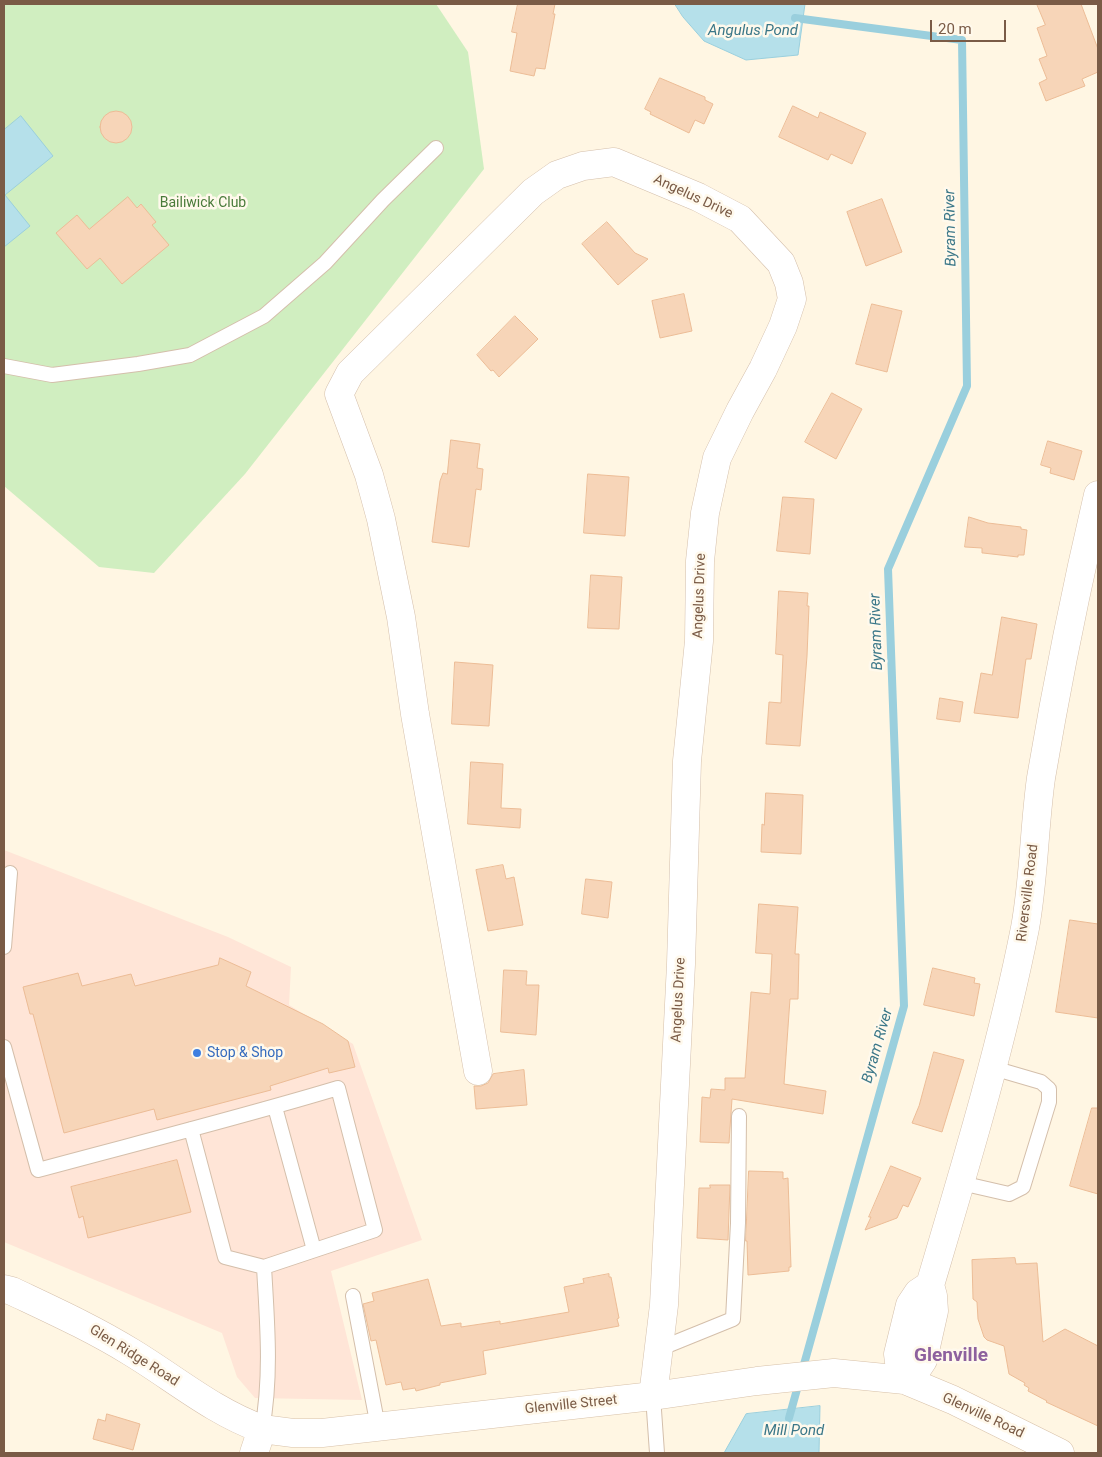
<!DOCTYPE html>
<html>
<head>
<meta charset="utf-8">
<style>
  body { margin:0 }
  #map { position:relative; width:1102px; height:1457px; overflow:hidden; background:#fff6e3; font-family:Roboto,sans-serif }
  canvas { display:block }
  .frame { position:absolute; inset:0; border:5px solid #7a5b46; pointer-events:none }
  .scale { position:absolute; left:930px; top:20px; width:76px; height:22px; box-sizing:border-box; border:2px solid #7a5b46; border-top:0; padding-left:6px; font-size:15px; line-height:18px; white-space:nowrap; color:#7a5b46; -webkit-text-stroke:4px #fff9ec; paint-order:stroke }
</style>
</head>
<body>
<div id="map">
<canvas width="1102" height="1457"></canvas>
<div class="frame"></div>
<div class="scale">20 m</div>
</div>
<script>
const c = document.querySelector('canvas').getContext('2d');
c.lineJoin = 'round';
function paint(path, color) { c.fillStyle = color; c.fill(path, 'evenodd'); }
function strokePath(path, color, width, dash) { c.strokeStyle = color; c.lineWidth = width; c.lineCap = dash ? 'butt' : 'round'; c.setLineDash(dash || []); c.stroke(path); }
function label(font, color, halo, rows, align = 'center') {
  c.font = font + ' Roboto,sans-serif'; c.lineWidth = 5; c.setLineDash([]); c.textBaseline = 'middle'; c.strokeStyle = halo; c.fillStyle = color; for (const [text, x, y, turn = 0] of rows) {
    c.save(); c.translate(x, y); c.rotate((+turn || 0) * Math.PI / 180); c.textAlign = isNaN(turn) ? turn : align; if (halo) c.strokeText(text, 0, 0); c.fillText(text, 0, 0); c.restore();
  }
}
paint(new Path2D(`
  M4 850 228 937 291 967 289 1005 353 1044 422 1240 331 1271 362 1400 255 1398 237 1377 222 1333 4 1242Z`), '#ffe5d7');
paint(new Path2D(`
  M4 4H436L468 52 484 169 245 474 154 573 99 567 4 486Z`), '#d0eec0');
const water = new Path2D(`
  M675 4H805L798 55 746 60 704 41 683 17Z
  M21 116 53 156 5 195 30 226 4 247V130Z
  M820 1406 819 1453H724L746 1414Z`);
paint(water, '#b5e0ea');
strokePath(water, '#9acfdd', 1);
strokePath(new Path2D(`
  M789 1418 904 1006 888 569 967 386 962 40 795 18`), '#9acfdd', 8);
const building = new Path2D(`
  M518 4H555L553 14H555L545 69 536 68 534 76 510 71 517 33 512 32Z
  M1037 4H1081L1098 49V72L1082 79 1085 86 1046 101 1039 83 1047 79 1039 59 1047 56 1037 28 1045 25Z
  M660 78 705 97V100L713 104 704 124 695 120 689 133 650 114 651 112 645 109Z
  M793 106 818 118 820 112 866 133 852 164 831 154 828 160 779 137Z
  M100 127a16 16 0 1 1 32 0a16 16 0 1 1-32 0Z
  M128 197 137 208 141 204 156 222 152 225 169 245 122 284 100 258 87 269 56 233 77 215 89 229Z
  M882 199 902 252 866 266 847 212Z
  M607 222 635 253 648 259 618 285 582 244Z
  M684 294 692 331 660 338 652 301Z
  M872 304 902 311 887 372 856 364Z
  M515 316 538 339 499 377 493 370 491 371 477 355Z
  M832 393 862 409 836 459 805 442Z
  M451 440 480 444 477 468 483 469 481 490 476 489 469 547 432 542 440 481 443 473 447 474Z
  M1048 441 1082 451 1074 480 1050 473 1051 468 1041 465Z
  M588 474 629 477 625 536 584 533Z
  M783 497 814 499 810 554 777 551Z
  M969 517 988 523 1021 527V529L1027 530 1024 555H1018V557L983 553H982V548L965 547Z
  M591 575 622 577 619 629 588 628Z
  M779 591 808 593 807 606H809L807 656 800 746 766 744 769 702 781 703 783 655 776 654Z
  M1002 617 1037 624 1031 659H1026L1018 718 974 713 981 673 992 675Z
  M455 662 493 665 489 726 452 724Z
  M940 698 963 702 960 722 937 719Z
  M471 762 503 764 501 808 521 809 520 828 468 824Z
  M766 793 803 795 801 854 761 852 762 824 764 825Z
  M503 865 506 879 514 877 523 925 488 931 476 870Z
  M586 879 612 882 608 918 582 914Z
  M759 904 798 907 795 954H799L798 999H790L784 1084 826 1091 823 1114 732 1099 729 1143 700 1142 702 1097 710 1098 711 1089 725 1090V1078H745L751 992 770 994 772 954 756 953Z
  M1070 920 1098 924V1018L1056 1012Z
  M220 958 251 972 246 986 323 1024 348 1041 355 1067 329 1073 328 1068 270 1086 271 1090 157 1120 154 1109 64 1133 33 1014H30L23 987 78 973 82 986 131 974 135 986 218 965Z
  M933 968 975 978 974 983 980 984 974 1016 924 1005Z
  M504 970 527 971 526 985H539L536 1035 501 1032Z
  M934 1052 964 1060 942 1132 912 1123 919 1106Z
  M524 1070 527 1105 476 1109 474 1086H481L488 1083 493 1074Z
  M1092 1108H1098V1194L1070 1186Z
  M177 1160 191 1212 88 1238 83 1216 79 1218 71 1187Z
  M891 1166 921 1178 908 1207 903 1205 897 1218 865 1230 871 1217H869Z
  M749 1171 783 1172V1179L788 1178 791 1267H789V1271L748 1275 747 1241H746Z
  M710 1185H730L728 1240 697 1238 699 1188H710Z
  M1015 1258 1016 1264 1037 1263 1043 1342 1065 1329 1098 1346V1426L1046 1402 1047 1401 1028 1391 1029 1388 1024 1385 1025 1383 1009 1374 1004 1346 987 1340 984 1337 978 1319 977 1302 973 1299 972 1260Z
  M609 1274V1277H611L619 1318 617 1319 619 1326 483 1351 486 1374 440 1383V1385L416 1391 415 1388 403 1390 401 1382 386 1385 376 1340 371 1341 363 1304 374 1301 372 1293 428 1279 441 1326 461 1323V1327L494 1322 500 1321V1324L569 1312 564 1287 584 1283 583 1279Z
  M107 1414 140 1424 133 1450 93 1439 98 1419 105 1421Z`);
paint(building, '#f7d5b8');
strokePath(building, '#ecbc96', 1);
const service = new Path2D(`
  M4 366 52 375 138 364 190 355 264 316 325 263 383 200 436 148
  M4 947 10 873
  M4 1047 38 1170C138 1143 238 1118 338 1088L375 1230 264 1267 225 1257 191 1129
  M275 1107 314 1250
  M961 1183 1009 1194 1023 1187 1049 1102V1089L1041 1082 993 1068
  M353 1296 378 1427
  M659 1349 733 1319 738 1223 739 1116
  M653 1396 657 1453
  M262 1429C272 1376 267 1320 264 1267`);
const minor = new Path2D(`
  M478 1071 415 714 401 617 381 519 369 475 339 394 350 373 533 192 557 175 583 166 614 162 698 197 740 219 781 263 789 283 792 299 783 326 763 369 740 411 717 458 705 513 700 561 699 641 687 761 681 964 664 1305 653 1396
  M4 1289 12 1291C52 1310 92 1328 131 1352 174 1378 214 1412 262 1429`);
const tertiary = new Path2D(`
  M930 1285 918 1293 910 1305 898 1354 900 1370 905 1380 915 1372 923 1360 934 1311 933 1296 930 1285C965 1167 1001 1049 1025 928 1034 879 1034 828 1041 778 1057 683 1076 589 1098 495`);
const secondary = new Path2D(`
  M254 1453 262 1429 293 1433H322L653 1396 757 1381 834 1373 905 1380 953 1400 1060 1453`);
strokePath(service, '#d4bfab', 16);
strokePath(minor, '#d4bfab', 29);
strokePath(tertiary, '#d4bfab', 29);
strokePath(secondary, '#d7c0a8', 29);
strokePath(service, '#fff', 14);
strokePath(minor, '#fff', 28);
strokePath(tertiary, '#fff', 28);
strokePath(secondary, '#fff', 28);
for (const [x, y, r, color] of [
  [197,1053,5,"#3f7fe0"]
]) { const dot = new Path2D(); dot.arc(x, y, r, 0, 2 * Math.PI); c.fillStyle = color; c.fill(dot); strokePath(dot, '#fff9ec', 2); }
label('14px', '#7a5b46', '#fff9ec', [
  ["Angelus Drive",693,197,25],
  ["Angelus Drive",700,596,-88],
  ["Riversville Road",1028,893,-83],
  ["Angelus Drive",679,1000,-87],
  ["Glen Ridge Road",134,1356,32],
  ["Glenville Street",571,1405,-6],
  ["Glenville Road",983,1416,25]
]);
label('14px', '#497b3a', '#fff9ec', [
  ["Bailiwick Club",203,203]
]);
label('14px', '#366cbe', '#fff9ec', [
  ["Stop & Shop",207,1053]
], 'left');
label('italic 15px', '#3b7788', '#fff9ec', [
  ["Angulus Pond",753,31],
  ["Byram River",951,228,-91],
  ["Byram River",877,632,-92],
  ["Byram River",878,1046,-74],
  ["Mill Pond",794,1431]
]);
label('bold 19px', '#8d619e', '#fff9ec', [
  ["Glenville",951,1356]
]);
</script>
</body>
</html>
